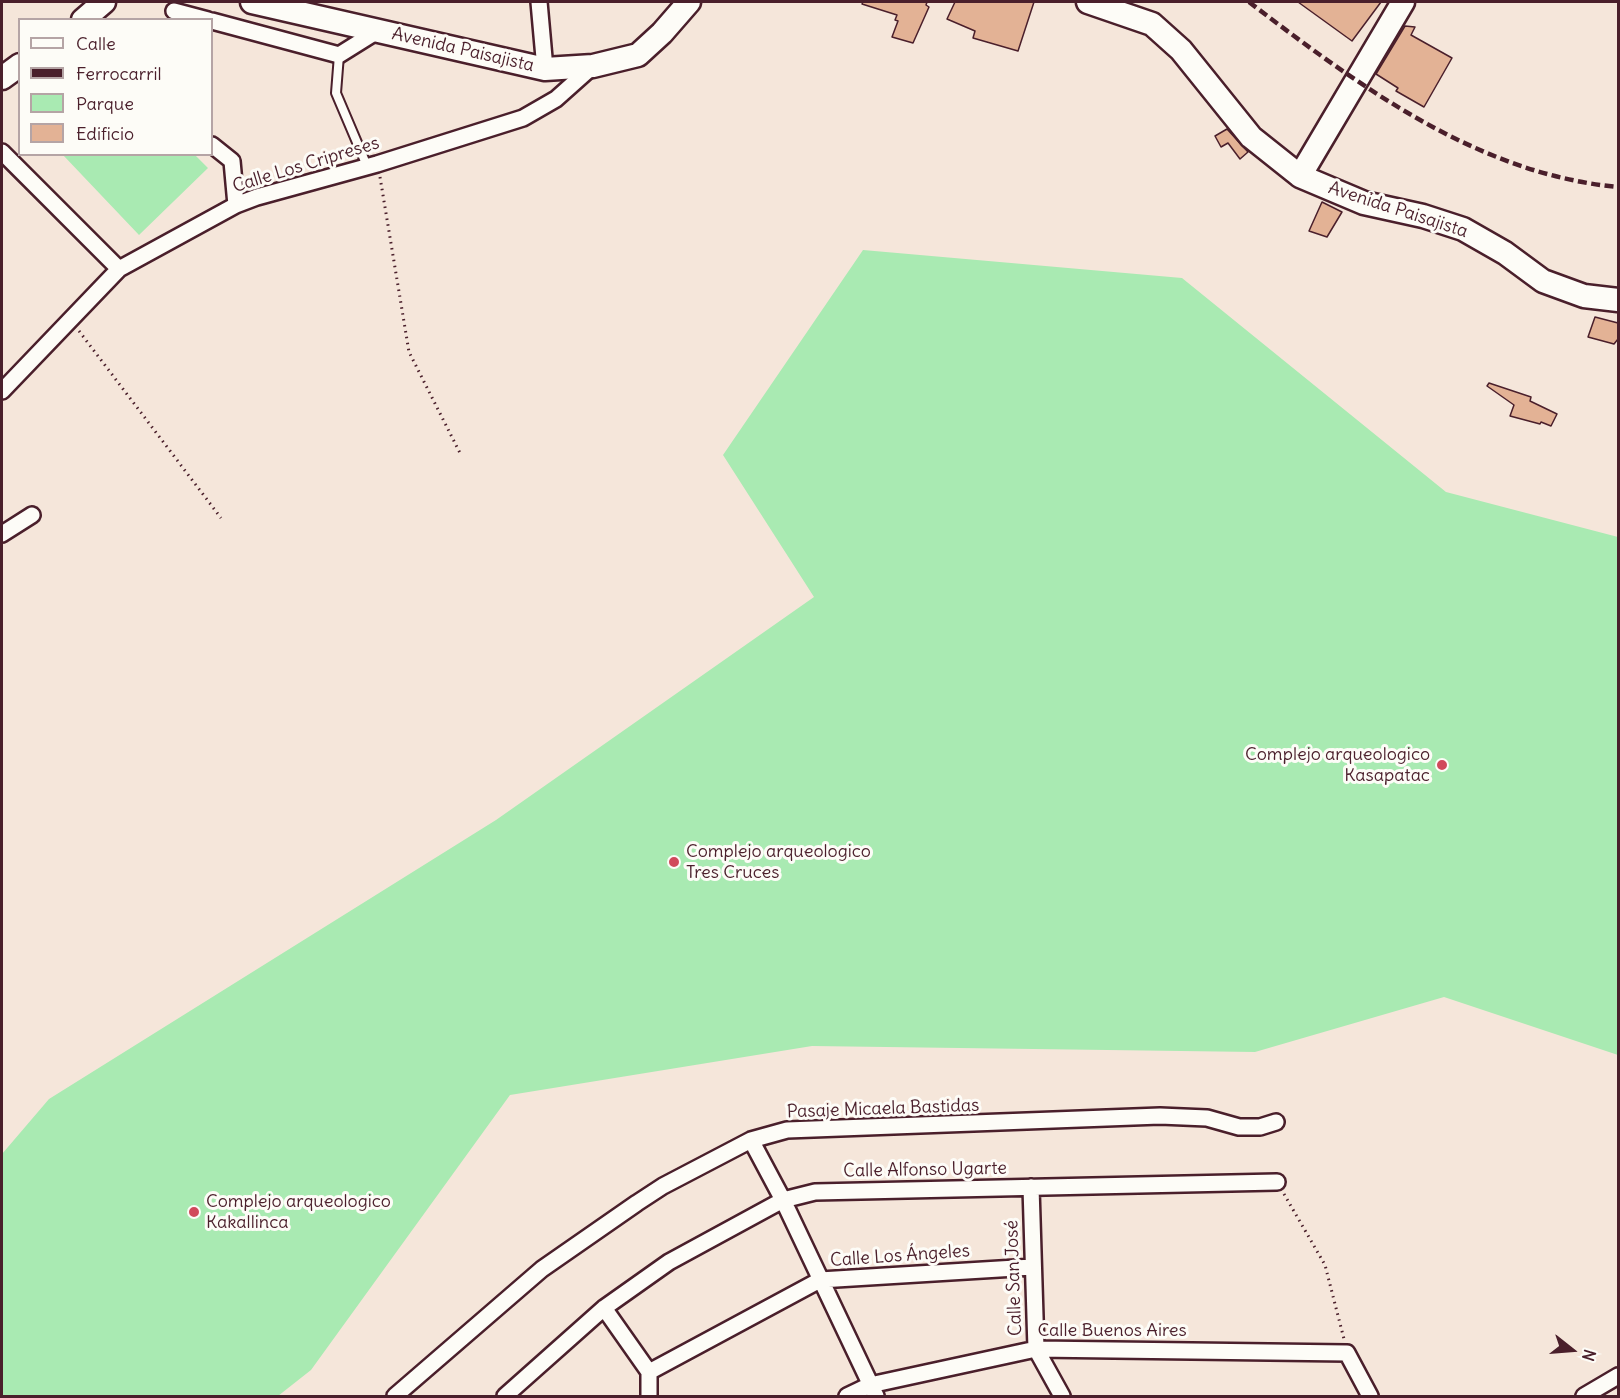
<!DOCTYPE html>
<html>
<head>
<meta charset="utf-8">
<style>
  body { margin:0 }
  #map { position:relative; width:1620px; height:1398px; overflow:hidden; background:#f5e6da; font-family:Delius,sans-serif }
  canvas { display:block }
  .frame { position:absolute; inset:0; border:3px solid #4a1f2b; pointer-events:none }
  .legend { position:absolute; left:18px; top:18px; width:195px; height:138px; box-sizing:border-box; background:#fdfcf7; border:2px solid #b5a4a5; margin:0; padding:8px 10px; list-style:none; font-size:18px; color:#4a1f2b }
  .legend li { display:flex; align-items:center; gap:12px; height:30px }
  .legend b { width:30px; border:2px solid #b5a4a5 }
  .north { position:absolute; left:1542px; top:1320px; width:60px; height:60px; -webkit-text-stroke:4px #fdfcf7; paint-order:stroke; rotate:107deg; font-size:16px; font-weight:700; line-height:24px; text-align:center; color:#4a1f2b }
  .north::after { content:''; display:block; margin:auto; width:21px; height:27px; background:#4a1f2b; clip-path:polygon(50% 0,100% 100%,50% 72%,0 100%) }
</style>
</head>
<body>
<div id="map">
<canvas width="1620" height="1398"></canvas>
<div class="frame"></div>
<ul class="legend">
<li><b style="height:8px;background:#fdfcf7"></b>Calle</li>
<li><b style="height:8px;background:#4a1f2b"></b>Ferrocarril</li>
<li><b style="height:16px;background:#a9eab2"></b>Parque</li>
<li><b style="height:16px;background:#e3b295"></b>Edificio</li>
</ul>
<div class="north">N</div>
</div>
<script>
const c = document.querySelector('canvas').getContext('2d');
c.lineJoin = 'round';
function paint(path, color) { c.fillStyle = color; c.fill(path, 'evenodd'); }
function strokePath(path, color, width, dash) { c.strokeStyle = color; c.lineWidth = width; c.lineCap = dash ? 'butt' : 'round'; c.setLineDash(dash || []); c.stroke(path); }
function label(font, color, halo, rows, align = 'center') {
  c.font = font + ' Delius,sans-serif'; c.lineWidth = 6; c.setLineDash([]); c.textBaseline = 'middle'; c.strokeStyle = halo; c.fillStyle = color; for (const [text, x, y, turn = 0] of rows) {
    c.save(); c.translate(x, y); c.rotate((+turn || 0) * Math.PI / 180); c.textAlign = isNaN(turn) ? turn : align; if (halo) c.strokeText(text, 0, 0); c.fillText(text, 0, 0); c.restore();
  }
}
paint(new Path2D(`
  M63 155H195L208 168 139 235Z
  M863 250 1182 278 1446 492 1618 537V1055L1444 997 1255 1052 812 1046 510 1095 311 1370 278 1396H2V1154L49 1099 496 820 814 597 723 455Z`), '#a9eab2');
const building = new Path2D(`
  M863 2H927L926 5 929 7 913 43 892 37 898 21 895 20 897 15 862 4Z
  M955 2H1034L1018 51 973 38 975 31 947 19Z
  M1298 2H1381L1352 41Z
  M1405 26 1415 27 1411 35 1452 58 1424 107 1396 91 1398 88 1376 74Z
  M1227 129 1248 152 1240 159 1228 143 1221 147 1215 136Z
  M1322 202 1342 212 1327 237 1309 231Z
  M1595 317 1618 323V339L1614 344 1588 337Z
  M1489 383 1531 397 1530 401 1557 414 1551 426 1541 422 1540 424 1510 416 1514 405 1487 386Z`);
paint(building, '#e3b295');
strokePath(building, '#4a1f2b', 1.5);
const lane = new Path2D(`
  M339 55 336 93 367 166`);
const street = new Path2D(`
  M539 2 545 69
  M174 11 208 20
  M212 21 339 55 379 30
  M212 145 232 161 236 205
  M2 152 119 269
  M2 391 119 269 236 205 257 197 377 164 523 118 556 99 593 66
  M2 534 32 515
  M751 1140 783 1200 876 1396
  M1031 1187 1036 1349 1062 1396
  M604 1308 649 1372V1396
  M649 1372 820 1280 1032 1267
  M395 1396 542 1269 637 1203 663 1186 751 1140 787 1130 1160 1116 1207 1118 1239 1127H1260L1276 1122
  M505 1396 604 1308 669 1262 783 1200 815 1192 1277 1182
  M847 1396 870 1385 1036 1349 1347 1353 1370 1396
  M1584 1396 1618 1376`);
const secondary = new Path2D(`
  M252 2 545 69 593 66 638 55 662 33 689 2
  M1088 2 1152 24 1181 50 1251 137 1300 176 1364 203 1423 216 1463 229 1505 253 1543 281 1584 296 1618 300
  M83 20 104 2
  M2 78 20 65
  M1300 176 1403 2`);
strokePath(lane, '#4a1f2b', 12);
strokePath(street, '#4a1f2b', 20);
strokePath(secondary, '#4a1f2b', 27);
strokePath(new Path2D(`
  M380 177 409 352 461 455
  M79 331 221 518
  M1284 1194 1325 1265 1344 1339`), '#4a1f2b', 3, [1.5, 4.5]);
strokePath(lane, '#fdfcf7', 8);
strokePath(street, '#fdfcf7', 15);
strokePath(secondary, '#fdfcf7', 22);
strokePath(new Path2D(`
  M1249 2C1358 85 1477 174 1618 187`), '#4a1f2b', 4.5, [9, 4.5]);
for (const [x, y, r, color] of [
  [1442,765,6,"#d1495b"],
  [674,862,6,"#d1495b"],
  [194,1212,6,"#d1495b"]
]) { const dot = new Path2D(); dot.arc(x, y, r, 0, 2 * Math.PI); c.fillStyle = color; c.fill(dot); strokePath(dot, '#fdfcf7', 2); }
label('18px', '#4a1f2b', '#fdfcf7', [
  ["Avenida Paisajista",463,50,13],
  ["Calle Los Cripreses",306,165,-17],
  ["Avenida Paisajista",1398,210,18],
  ["Pasaje Micaela Bastidas",883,1109,-2],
  ["Calle Alfonso Ugarte",925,1170,-1],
  ["Calle Los Ángeles",900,1256,-4],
  ["Calle San José",1014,1278,-92],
  ["Calle Buenos Aires",1112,1331]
]);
label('18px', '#4a1f2b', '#fdfcf7', [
  ["Complejo arqueologico",1430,755,"right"],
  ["Kasapatac",1430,776,"right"],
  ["Complejo arqueologico",686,852],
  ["Tres Cruces",686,873],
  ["Complejo arqueologico",206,1202],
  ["Kakallinca",206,1223]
], 'left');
</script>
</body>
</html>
